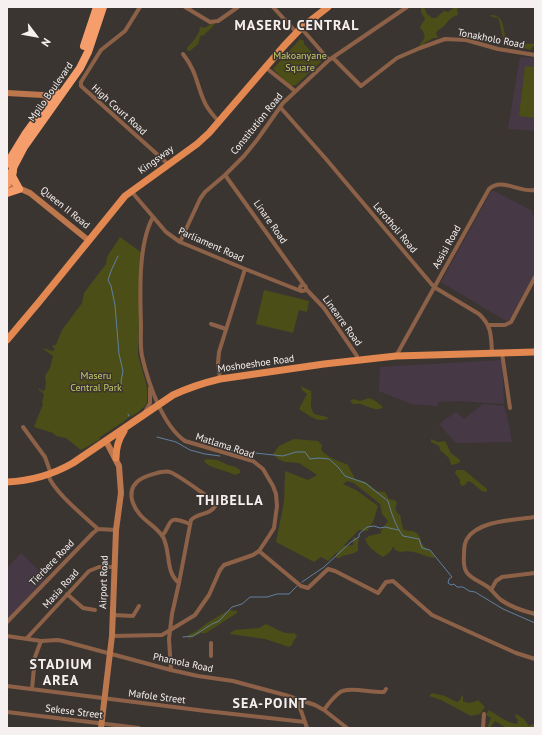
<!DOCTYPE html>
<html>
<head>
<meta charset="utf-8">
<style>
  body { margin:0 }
  #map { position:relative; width:542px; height:735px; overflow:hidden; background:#3b3532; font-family:"PT Sans",sans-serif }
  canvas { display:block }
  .frame { position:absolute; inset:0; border:8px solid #f6f1f0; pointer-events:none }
  .north { position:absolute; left:16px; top:16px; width:40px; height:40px; -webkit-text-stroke:3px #3b3532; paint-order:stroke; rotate:122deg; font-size:11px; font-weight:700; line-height:16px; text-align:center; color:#f6f1f0 }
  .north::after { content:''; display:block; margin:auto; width:14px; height:18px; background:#f6f1f0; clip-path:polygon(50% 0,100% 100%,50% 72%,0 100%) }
</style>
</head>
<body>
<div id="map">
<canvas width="542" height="735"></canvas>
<div class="frame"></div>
<div class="north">N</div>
</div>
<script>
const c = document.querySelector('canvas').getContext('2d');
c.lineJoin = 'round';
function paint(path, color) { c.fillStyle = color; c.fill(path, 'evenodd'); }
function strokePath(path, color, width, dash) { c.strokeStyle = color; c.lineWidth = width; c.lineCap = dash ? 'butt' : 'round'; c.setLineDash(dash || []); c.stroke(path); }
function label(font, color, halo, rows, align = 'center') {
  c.font = font + ' "PT Sans",sans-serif'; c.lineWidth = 3; c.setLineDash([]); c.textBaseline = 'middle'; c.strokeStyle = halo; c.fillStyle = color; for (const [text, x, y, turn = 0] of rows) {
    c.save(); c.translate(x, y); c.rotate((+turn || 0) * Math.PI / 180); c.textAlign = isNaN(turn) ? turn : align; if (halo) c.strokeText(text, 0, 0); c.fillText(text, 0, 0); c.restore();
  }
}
paint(new Path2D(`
  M520 57 535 58V131L508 129Z
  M492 190 531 210 535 219V273L508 322 441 282Z
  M502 360 504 404 458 401 438 402 437 406 411 404 379 391 380 367Z
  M483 404 504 406 509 426 512 442 456 443 439 424 456 412 464 419Z
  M21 553 46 578 7 620V568Z`), '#473846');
paint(new Path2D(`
  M421 7H424L427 14 432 18H436L444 11 448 12 455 7H459L457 9 458 15C451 17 448 21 444 26 441 29 438 29 436 33L438 38H433L420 46V44C427 37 425 34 420 27L425 19 421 12Z
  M490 15C506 14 503 33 507 43L535 44V46L532 47 530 50 524 48 523 45H518L516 48C500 46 503 30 498 18L492 17Z
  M213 22H215C213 29 208 30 204 35L200 36 198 44 190 51 187 50V48L195 39 199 32 200 27 205 28Z
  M300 39 304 41V44L316 57H320L321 62 296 85 290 86 273 69Z
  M525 66 535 67V118L519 116Z
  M120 237 142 253 138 355 147 387V402L145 406 137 413 129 417 123 422 100 437 99 440 81 450 66 438 56 436 53 433 34 427 43 404 42 403 44 394 39 390V388L42 391 45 390 46 381 45 376 50 368 53 356 42 348 53 351 55 349 52 346 54 345H56L62 330 82 303 84 293 106 264 107 257Z
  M264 290 309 301 307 312 299 310 293 333 256 324Z
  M301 386 311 391C313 400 308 404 314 414L327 417 328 419C316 423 309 415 299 409L307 394 302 390Z
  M369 398 374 400 383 407C377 412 370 407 363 405 360 403 357 404 353 404L350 401 353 399 360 401Z
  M294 439 318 441 322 445 321 450C330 459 337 460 348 465L355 479 366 482 377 491 385 492 389 499 396 501 397 504C394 508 396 513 400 515L403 529C407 532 411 530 415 532 421 535 420 541 423 545 426 549 431 550 435 556L434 558C423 556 413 549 400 552L395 550 393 546C392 551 388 554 383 557 376 553 367 546 365 539L369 536 382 533 380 532 388 521 382 514 380 504 354 483 347 481 343 484 356 490 378 506 373 522 367 531 359 530 344 545 346 546 353 545V538L355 537 359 539 358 543V551C352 555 345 554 339 558H336L337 552 328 561 321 557 314 562 276 542 284 502 285 471 308 480 317 475 299 463 285 462 278 459 273 454 279 446Z
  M431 439 438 442 445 441 451 453 460 460 459 463 451 465 449 458 440 450 439 446 431 442Z
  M206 459 217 460 228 465 236 467 240 470V473L235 475C226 470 208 468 204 461Z
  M456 470H464L487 489V491L483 492 471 482 468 481 466 484 463 486 460 484V480L455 473Z
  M229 610 237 611V613L206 633H201L189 639 188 635 195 632 207 623Z
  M266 624C275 628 284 635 294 633L297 636 293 642 292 645 289 647 265 639 230 634V633L235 630 259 628Z
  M432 693 445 696 457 702 460 700 462 695 463 696V701C467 704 474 703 478 700L485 707 480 714 471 716 441 700 429 696Z
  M489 710C498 715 506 723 517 724L518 720 515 716 516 714 524 719 529 726 535 723V728H506L495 721 490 728H487L491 718 486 715Z`), '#4b4e16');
strokePath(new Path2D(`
  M118 256 111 271 108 280 111 286 115 305 119 354 123 371 121 381 122 388
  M128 414 129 416
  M157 437 176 442 190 450 205 454 220 456
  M227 450 283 456 296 452H305L310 459 319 458 329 459 338 467 345 476 365 483 388 501C391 512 396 527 403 536L419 539 422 548 430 550 452 577 449 579 448 583 451 585 454 584 457 587H463L469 591 475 592 503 609 535 623
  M302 582 324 567 351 542 359 537V534L367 527 374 526 380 528 385 527 398 530
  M183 637 193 636 212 624 219 621 232 607 242 604 250 597H267L277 594H289L297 586`), '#6080a1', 1);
strokePath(new Path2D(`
  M140 7 125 31 101 50 81 82V86L168 164
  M185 7 210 22 218 21 238 7
  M273 7 297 33
  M301 28 329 60
  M183 54C197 72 196 83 204 101 207 109 214 116 219 122
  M333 58 361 86 397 58 420 48 445 39 466 40 498 49 535 55
  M265 67 295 91
  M280 107 326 159 434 287 479 314C492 326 491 336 492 353
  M225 175 304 285
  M131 191 166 232 180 242 245 269 301 291
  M180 242 200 199 205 192 225 175 244 156 257 140 283 103 329 60 407 7
  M300 288a3 3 0 1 1 6 0a3 3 0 1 1-6 0Z
  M306 289 324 308 357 356 358 361
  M211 324 226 329
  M489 325H505L511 322 535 277
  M502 353 510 408
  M396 356 489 189C502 177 519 193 535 190
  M220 379 218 363 219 352 245 269
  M145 412 150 403V388
  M23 427 45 457 51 474
  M48 475C54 492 84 516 98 529
  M535 517C516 520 478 520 467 539 464 543 464 549 464 554 462 577 471 576 488 587 493 591 496 596 501 600 511 607 523 611 535 614
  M162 536C173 523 165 514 190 524
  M259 551 301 586 308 588 328 569 335 571 378 593 386 582 393 581 432 615 516 653 535 659
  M491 590 496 581 502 577 535 573
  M67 594 83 608 95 610
  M113 615 133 616 139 606
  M7 622 93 533 98 529 116 530
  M7 636 41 641 58 640 63 641 171 670 198 676 233 681 285 695 315 705 324 710 347 728
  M112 636 162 635 195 615 209 595 220 570 224 565 253 555 259 551 269 536 274 528 277 506 276 494 273 486 263 469 253 461 185 441C162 425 148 382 142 356 140 346 141 335 141 325 140 294 138 244 153 217
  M27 638 89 571 99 567H115
  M211 656V643
  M171 670 169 639 172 614 179 583C165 572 171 552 163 537 155 524 139 520 133 503 130 495 131 487 138 481 144 476 164 470 170 472 182 477 203 494 214 501L216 505C210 516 198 512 191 520L179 583
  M7 686 206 711 305 722
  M32 689 35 657 41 641
  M299 700 298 702 307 728
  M324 710C328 704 333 698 339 693 347 686 372 693 384 692L386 689
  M7 712 139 728
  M483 728 484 714`), '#8d6147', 4);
strokePath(new Path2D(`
  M7 93 43 95 54 100
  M7 183 30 193 88 240
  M101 728 112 636 116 530 121 493 119 466 106 441`), '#bd774d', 6);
strokePath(new Path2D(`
  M7 340 39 302 125 196 197 144 209 133 283 47 301 28 328 7
  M116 458C116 447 118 440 124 431
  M7 482C31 481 52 475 73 463L173 395C188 388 203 383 220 379L324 364 396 356 535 352`), '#e28850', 7);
strokePath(new Path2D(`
  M84 46 97 7
  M7 164 26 133 56 92
  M7 184 14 166 24 147 80 68 88 52 103 7
  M7 193 19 189 12 176 13 171`), '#f69e6b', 8);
label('10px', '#f6f1f0', '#3b3532', [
  ["Tonakholo Road",491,39,11],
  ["Mpilo Boulevard",51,92,-55],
  ["High Court Road",119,110,42],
  ["Constitution Road",257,124,-51],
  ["Kingsway",156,160,-36],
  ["Queen II Road",65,208,39],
  ["Linare Road",270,222,55],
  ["Lerotholi Road",395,228,50],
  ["Parliament Road",211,245,24],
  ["Assisi Road",447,247,-61],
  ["Linearre Road",342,321,54],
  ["Moshoeshoe Road",256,364,-8],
  ["Matlama Road",225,446,18],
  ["Tierbere Road",52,563,-46],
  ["Airport Road",104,582,-88],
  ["Masia Road",61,589,-48],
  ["Phamola Road",183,663,12],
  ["Mafole Street",157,697,7],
  ["Sekese Street",74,712,7]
]);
label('10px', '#c5cd68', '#3b3532', [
  ["Makoanyane",300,56],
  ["Square",300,68],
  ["Maseru",96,376],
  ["Central Park",96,388]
]);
c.letterSpacing = '1px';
label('bold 14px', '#f6f1f0', '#3b3532', [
  ["MASERU CENTRAL",297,26],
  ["THIBELLA",230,501],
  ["STADIUM",61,665],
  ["AREA",61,681],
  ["SEA-POINT",270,704]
]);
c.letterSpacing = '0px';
</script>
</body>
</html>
